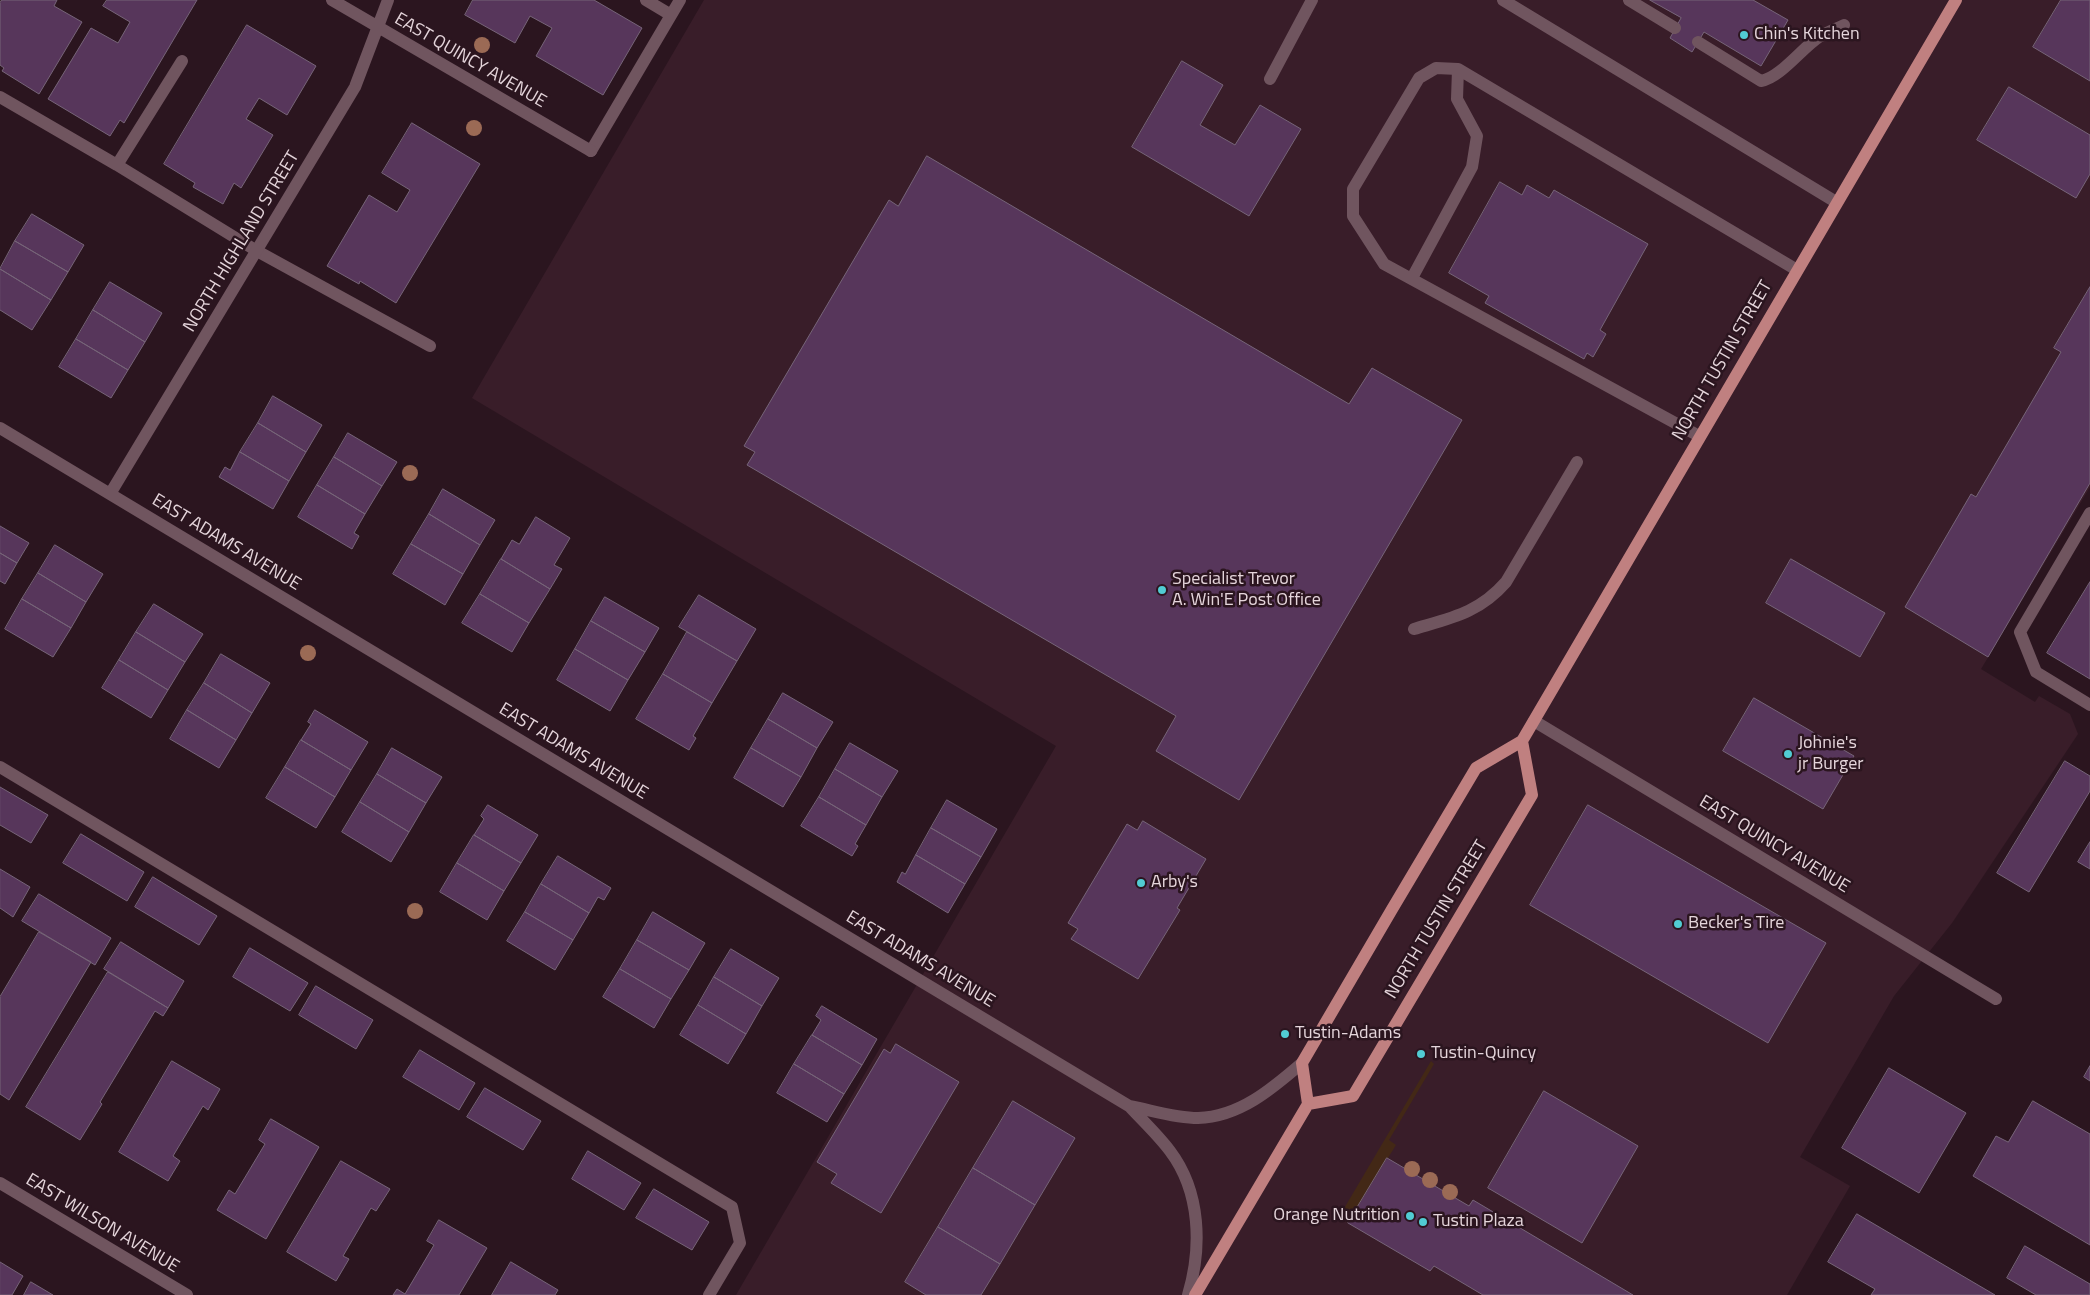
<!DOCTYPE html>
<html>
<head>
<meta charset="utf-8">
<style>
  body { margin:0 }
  canvas { display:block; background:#2b151f }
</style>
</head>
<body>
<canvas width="2090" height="1295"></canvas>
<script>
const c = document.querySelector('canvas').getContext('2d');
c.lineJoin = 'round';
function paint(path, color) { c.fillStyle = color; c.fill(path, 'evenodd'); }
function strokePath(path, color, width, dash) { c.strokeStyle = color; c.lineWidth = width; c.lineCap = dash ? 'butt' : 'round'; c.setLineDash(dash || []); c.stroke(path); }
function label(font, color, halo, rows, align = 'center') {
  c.font = font + ' "Titillium Web",sans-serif'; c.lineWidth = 5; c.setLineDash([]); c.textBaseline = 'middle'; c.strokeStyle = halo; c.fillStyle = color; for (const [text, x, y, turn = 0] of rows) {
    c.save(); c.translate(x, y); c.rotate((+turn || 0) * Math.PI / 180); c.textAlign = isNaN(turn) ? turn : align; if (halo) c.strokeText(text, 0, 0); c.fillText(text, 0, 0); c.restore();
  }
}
paint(new Path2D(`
  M704 0H2090V487L1981 669 2035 702 2039 696 2070 714 2078 734 1952 923 1894 996 1800 1157 1850 1186 1787 1295H736L1056 746 472 398Z`), '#391d29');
paint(new Path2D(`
  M1431 1061 1434 1064 1389 1140 1396 1145 1348 1223 1339 1217Z`), '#432816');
const building = new Path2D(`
  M2 0H57L54 6 82 22 39 94 2 71 4 68 0 65V3Z
  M107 0H197L124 123 120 120 110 136 48 99 91 28 118 43 130 22 103 6Z
  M473 0H594L642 28 603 95 536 56 552 28 530 16 515 43 465 15Z
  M1650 0H1753L1788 20 1761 66 1704 32 1692 52 1670 38 1681 18Z
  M2061 0H2090V81L2033 47Z
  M247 25 316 66 287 115 259 98 246 119 273 135 241 188 234 183 223 204 193 187 195 183 164 164Z
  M1182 61 1223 85 1200 125 1235 145 1260 105 1301 129 1249 216 1132 147Z
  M2009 87 2090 135V174L2076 198 1977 140Z
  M412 123 480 164 396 303 360 281 359 284 327 266 369 195 397 212 410 190 382 173Z
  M927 156 1349 404 1372 368 1462 420 1239 800 1156 751 1176 716 747 465 755 452 744 446 889 200 898 206Z
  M1500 182 1522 195 1527 185 1549 198 1554 190 1648 244 1600 330 1606 334 1593 357 1587 353 1584 359 1485 303 1489 296 1449 273Z
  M32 214 84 245 68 272 15 241Z
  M15 241 68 272 51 300 0 269Z
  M0 269 51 300 32 330 0 310Z
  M110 282 162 313 145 342 93 310Z
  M2090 287V483L1988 657 1905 607 1971 494 1976 497 2061 352 2054 348Z
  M93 310 145 342 128 370 76 339Z
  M76 339 128 370 111 398 59 367Z
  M273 396 322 425 306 452 258 423Z
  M258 423 306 452 289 481 240 452Z
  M348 433 397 462 382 486 334 457Z
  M240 452 289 481 273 509 219 477 225 467 230 470Z
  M334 457 382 486 365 514 317 485Z
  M317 485 365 514 354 533 359 536 352 549 298 517Z
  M443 489 495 520 480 545 429 514Z
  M429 514 480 545 463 574 411 544Z
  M536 517 570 538 554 565 562 569 550 589 501 559 512 540 519 544Z
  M0 526 29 543 17 563 0 553Z
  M411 544 463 574 445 605 393 574Z
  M55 545 103 574 86 602 38 573Z
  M0 553 17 563 5 584 0 581Z
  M501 559 550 589 529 623 480 594Z
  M1791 559 1885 613 1860 657 1766 603Z
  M38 573 86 602 71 628 22 599Z
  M2090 582V679L2047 653Z
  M480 594 529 623 512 652 462 623Z
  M699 595 756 629 737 661 679 627Z
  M605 597 659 628 645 652 591 621Z
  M22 599 71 628 53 657 5 629Z
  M154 604 203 634 185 662 136 632Z
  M591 621 645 652 628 680 575 649Z
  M136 632 185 662 168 690 119 660Z
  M687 632 737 661 712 703 663 674Z
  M575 649 628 680 610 711 557 680Z
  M221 654 270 683 252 713 204 683Z
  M119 660 168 690 151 718 102 688Z
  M663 674 712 703 693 736 696 738 689 750 636 719Z
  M204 683 252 713 236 740 187 710Z
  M783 693 833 722 817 748 768 719Z
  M1754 698 1854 756 1823 809 1723 751Z
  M187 710 236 740 219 768 170 739Z
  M315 710 368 742 351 770 301 740 311 724 308 722Z
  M768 719 817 748 801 777 751 748Z
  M301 740 351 770 335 797 285 767Z
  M850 743 898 771 882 797 835 769Z
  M392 748 442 777 426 803 377 774Z
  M751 748 801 777 783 807 734 778Z
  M2065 761 2090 776V791L2029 892 1997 873Z
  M285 767 335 797 316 828 266 798Z
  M835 769 882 797 866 825 819 797Z
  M377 774 426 803 409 832 360 802Z
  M0 787 48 815 31 843 0 825Z
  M819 797 866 825 855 844 858 846 852 856 801 826Z
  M947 800 997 829 981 857 931 828Z
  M360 802 409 832 391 862 342 832Z
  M488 805 538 835 521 863 474 835 484 819 481 816Z
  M1588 805 1826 943 1768 1043 1530 905Z
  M1143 821 1206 859 1177 908 1180 910 1138 979 1071 939 1078 929 1068 923 1127 824 1137 830Z
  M931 828 981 857 965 884 916 855Z
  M81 834 144 872 127 901 63 863Z
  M474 835 521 863 504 891 457 863Z
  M2090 842V869L2078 862Z
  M916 855 965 884 948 913 897 882 902 872 905 874Z
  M558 856 611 888 604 900 598 897 589 913 541 884Z
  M457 863 504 891 487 920 440 892Z
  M0 869 30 887 13 917 0 908Z
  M153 877 217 916 199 945 135 907Z
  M541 884 589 913 573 940 525 912Z
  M39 894 111 938 95 965 22 921Z
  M525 912 573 940 555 970 507 941Z
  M653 912 705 943 689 970 637 940Z
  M39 932 91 962 9 1100 0 1094V997Z
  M637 940 689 970 671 999 620 969Z
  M121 942 184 981 168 1008 104 969Z
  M250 948 308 983 290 1011 233 977Z
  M731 949 779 978 762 1006 714 977Z
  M620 969 671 999 654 1028 603 997Z
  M108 972 168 1008 163 1016 155 1011 100 1102 102 1104 80 1140 26 1107Z
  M714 977 762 1006 746 1034 698 1005Z
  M316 986 373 1020 356 1049 299 1015Z
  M698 1005 746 1034 728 1064 680 1035Z
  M822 1006 877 1039 862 1065 812 1035 821 1020 816 1016Z
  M812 1035 862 1065 844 1094 794 1064Z
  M896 1044 959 1082 881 1213 831 1183 837 1174 817 1162 884 1049 890 1053Z
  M420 1050 475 1083 459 1110 403 1077Z
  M172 1061 220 1089 208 1110 203 1106 173 1156 180 1161 168 1181 119 1152Z
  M794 1064 844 1094 827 1122 777 1093Z
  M2090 1066V1081L2084 1077Z
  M1889 1068 1966 1113 1919 1193 1842 1148Z
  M485 1088 541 1121 523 1150 467 1117Z
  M1544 1091 1638 1146 1582 1243 1488 1188Z
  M1013 1101 1075 1138 1035 1205 973 1168Z
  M2033 1101 2090 1134V1245L1973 1176 1996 1136 2008 1142Z
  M271 1119 319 1147 266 1239 217 1210 229 1190 235 1194 265 1144 259 1140Z
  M588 1151 641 1183 624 1210 572 1179Z
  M1387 1158 1469 1206 1473 1200 1633 1295H1483L1434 1266 1430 1271 1348 1223Z
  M341 1161 390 1189 376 1211 371 1208 343 1256 349 1259 336 1281 287 1252Z
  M973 1168 1035 1205 1000 1264 938 1227Z
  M654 1189 709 1222 692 1250 636 1218Z
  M1857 1214 1995 1295H1871L1875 1289 1828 1262Z
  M439 1220 487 1248 459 1295H393L397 1289 405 1294 434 1245 427 1241Z
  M938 1227 1000 1264 981 1295H926L905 1282Z
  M2025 1246 2090 1284V1295H2036L2007 1278Z
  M0 1262 23 1276 12 1295H0Z
  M511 1262 558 1290 555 1295H492Z
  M31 1282 53 1295H24Z`);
paint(building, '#57365b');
strokePath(building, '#766478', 1);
strokePath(new Path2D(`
  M646 0 671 15
  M1503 0 1836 202
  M1629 0 1675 28
  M1698 42 1761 81C1780 78 1802 48 1819 37 1827 32 1836 29 1844 25
  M1270 79 1312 0
  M0 97 117 165 257 251 430 346
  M591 151 680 0
  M117 165 182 61
  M1412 278 1472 167 1477 136 1457 99 1458 69
  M1699 436 1384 264 1353 216V189L1419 78 1436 68 1458 69 1797 270
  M2090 513 2020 632 2036 672 2090 705
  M1414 629C1451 618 1479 613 1506 582L1577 462
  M0 767 732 1207 740 1243 709 1295`), '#70555f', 12);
strokePath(new Path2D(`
  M332 0 591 151
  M0 428 1129 1106C1143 1121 1158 1135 1170 1151 1201 1192 1202 1248 1188 1295
  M110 494 355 87 388 0
  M1534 721 1996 999
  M1129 1106C1151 1110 1175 1118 1198 1118 1239 1117 1272 1089 1302 1063
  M0 1183 187 1295`), '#70555f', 12);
strokePath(new Path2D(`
  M1308 1104 1353 1096 1532 795 1522 741
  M1195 1295 1308 1104 1302 1063 1391 911 1476 768 1522 741 1956 0`), '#c08080', 12);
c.fillStyle = '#9b6a55';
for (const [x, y] of [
  [482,45],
  [474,128],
  [410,473],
  [308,653],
  [415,911],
  [1412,1169],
  [1430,1180],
  [1450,1192]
]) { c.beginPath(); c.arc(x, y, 8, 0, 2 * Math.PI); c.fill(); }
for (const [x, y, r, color] of [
  [1744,35,5,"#51ccd3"],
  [1162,590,5,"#51ccd3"],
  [1788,754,5,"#51ccd3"],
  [1141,883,5,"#51ccd3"],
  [1678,924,5,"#51ccd3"],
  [1285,1034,5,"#51ccd3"],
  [1421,1054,5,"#51ccd3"],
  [1410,1216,5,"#51ccd3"],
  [1423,1222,5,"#51ccd3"]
]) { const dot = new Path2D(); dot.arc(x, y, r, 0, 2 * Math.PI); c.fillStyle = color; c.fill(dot); strokePath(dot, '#2b151f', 2); }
label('18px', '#e5d5db', '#2b151f', [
  ["Chin's Kitchen",1754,35],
  ["Specialist Trevor",1172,580],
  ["A. Win'E Post Office",1172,601],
  ["Johnie's",1798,744],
  ["jr Burger",1798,765],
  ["Arby's",1151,883],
  ["Becker's Tire",1688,924],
  ["Tustin-Adams",1295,1034],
  ["Tustin-Quincy",1431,1054],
  ["Orange Nutrition",1400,1216,"right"],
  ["Tustin Plaza",1433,1222]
], 'left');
label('18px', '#e5d5db', '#2b151f', [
  ["EAST QUINCY AVENUE",470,61,30],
  ["NORTH HIGHLAND STREET",242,242,-59],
  ["NORTH TUSTIN STREET",1723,361,-60],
  ["EAST ADAMS AVENUE",226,543,31],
  ["EAST ADAMS AVENUE",573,752,31],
  ["EAST QUINCY AVENUE",1774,845,31],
  ["NORTH TUSTIN STREET",1437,920,-59],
  ["EAST ADAMS AVENUE",920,960,31],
  ["EAST WILSON AVENUE",102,1224,31]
]);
</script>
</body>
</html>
